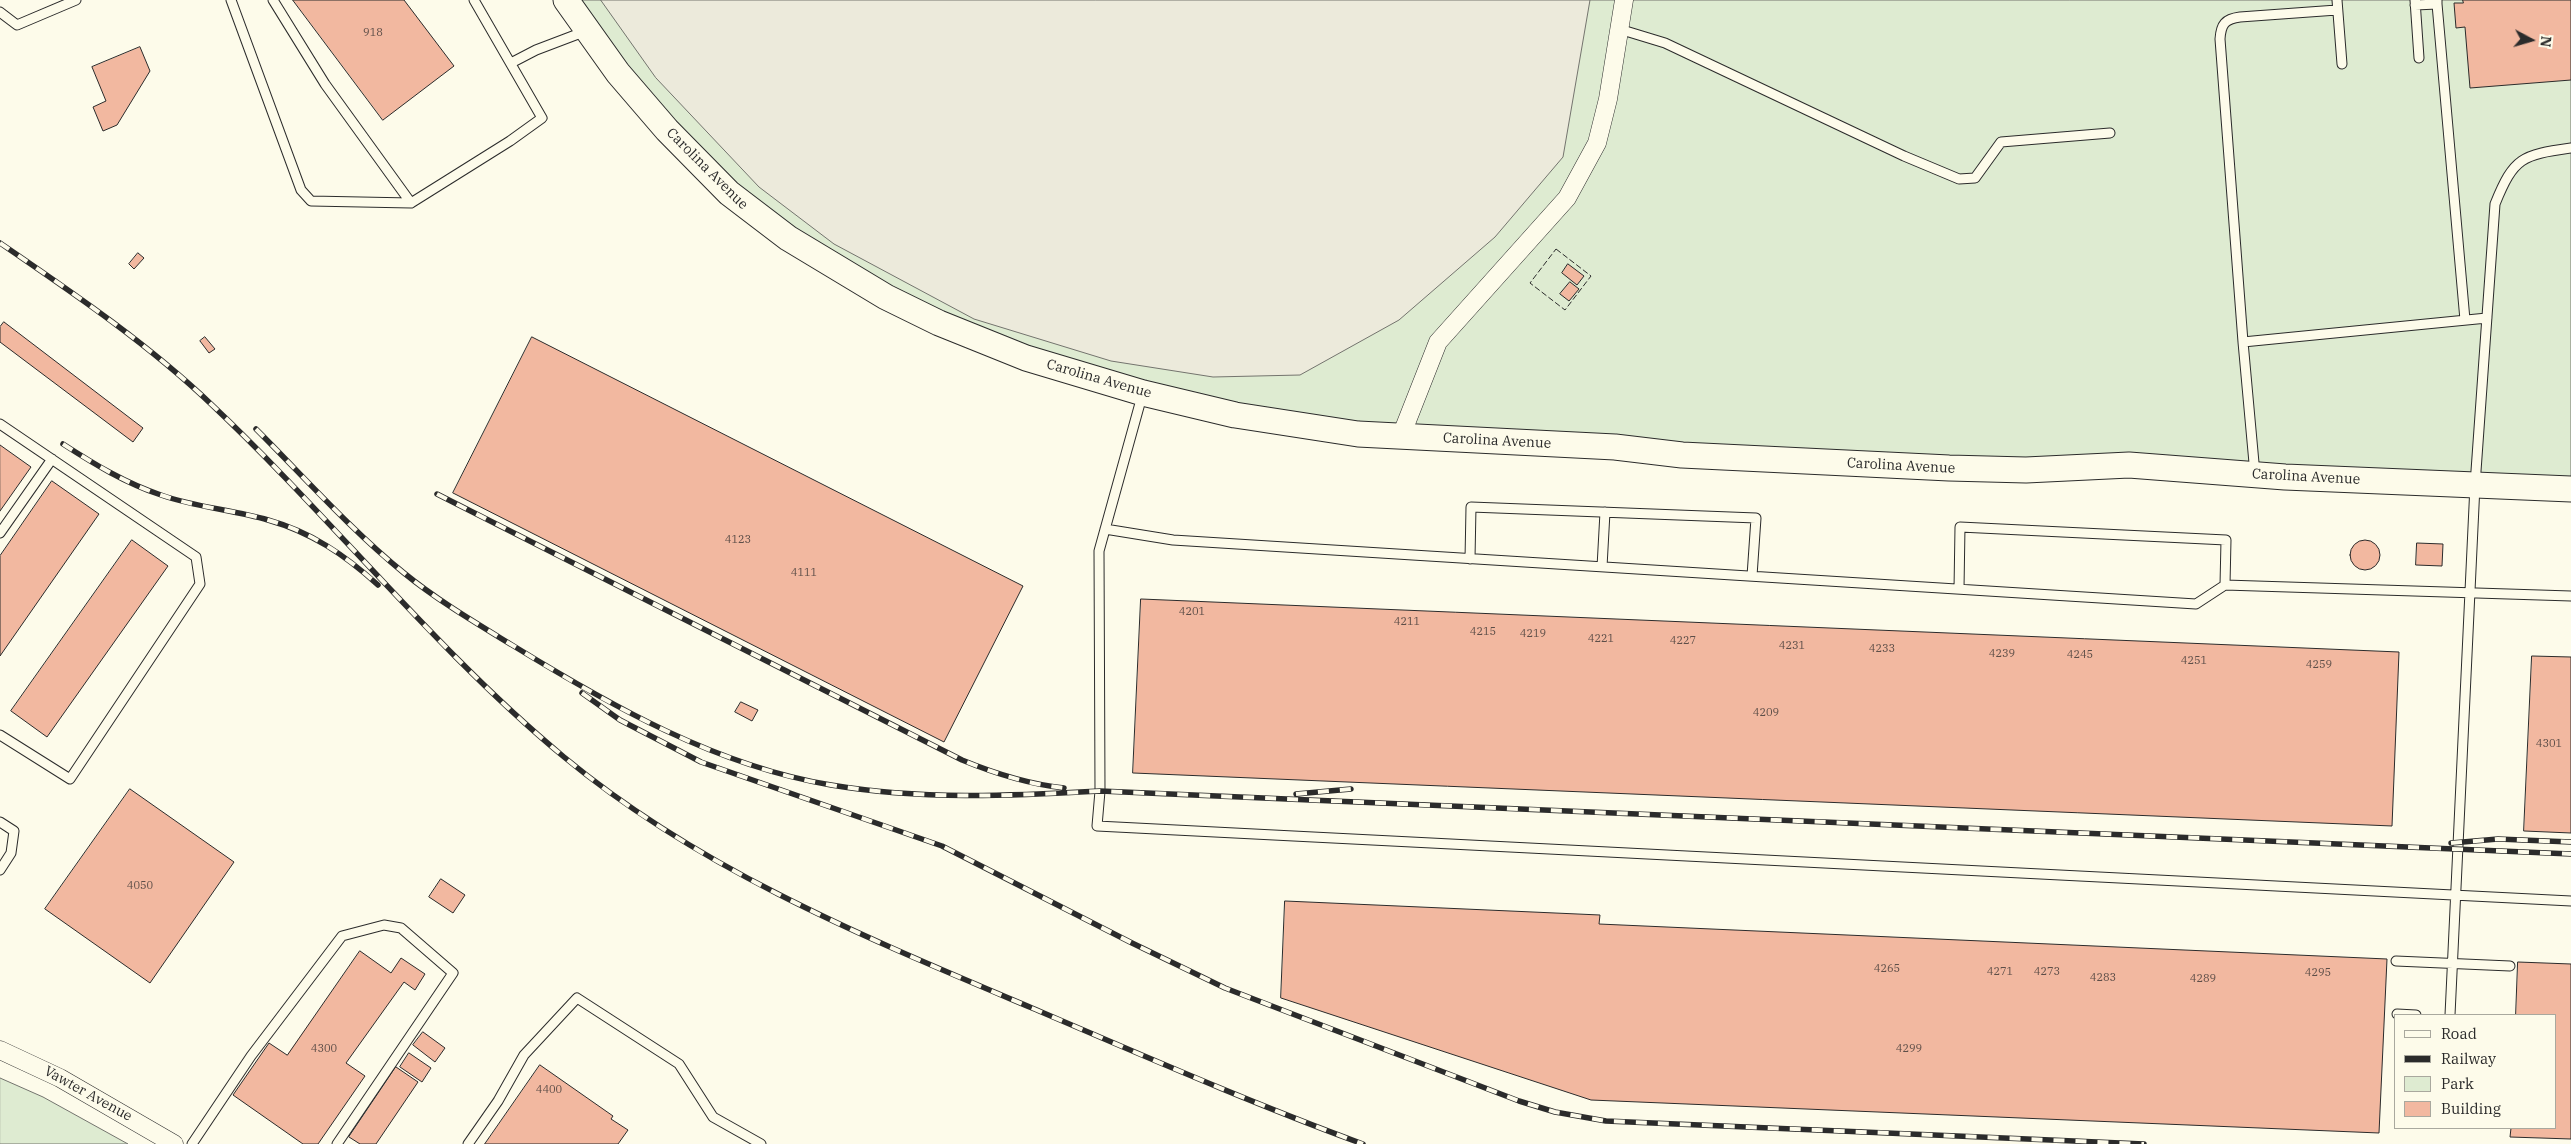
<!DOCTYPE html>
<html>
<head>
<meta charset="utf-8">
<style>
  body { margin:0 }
  #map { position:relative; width:2571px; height:1144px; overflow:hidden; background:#fdfbea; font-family:"IBM Plex Serif",serif }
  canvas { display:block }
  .legend { position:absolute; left:2394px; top:1014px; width:162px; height:115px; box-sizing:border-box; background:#fdfbea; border:1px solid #a9a89e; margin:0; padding:6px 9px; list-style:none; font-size:15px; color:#2b2b2b }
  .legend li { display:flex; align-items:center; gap:10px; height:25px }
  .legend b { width:25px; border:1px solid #a9a89e }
  .north { position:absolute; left:2506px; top:15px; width:50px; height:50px; -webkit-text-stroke:4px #fdfbea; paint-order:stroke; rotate:96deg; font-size:14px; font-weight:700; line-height:20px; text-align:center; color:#2b2b2b }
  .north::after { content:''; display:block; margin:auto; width:18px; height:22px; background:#2b2b2b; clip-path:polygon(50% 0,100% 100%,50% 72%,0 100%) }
</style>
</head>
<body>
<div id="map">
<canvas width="2571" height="1144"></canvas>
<ul class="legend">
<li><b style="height:6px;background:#fdfbea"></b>Road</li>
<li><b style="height:6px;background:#2b2b2b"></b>Railway</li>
<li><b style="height:14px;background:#deebd1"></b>Park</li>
<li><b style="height:14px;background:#f2b8a0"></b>Building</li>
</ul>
<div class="north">N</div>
</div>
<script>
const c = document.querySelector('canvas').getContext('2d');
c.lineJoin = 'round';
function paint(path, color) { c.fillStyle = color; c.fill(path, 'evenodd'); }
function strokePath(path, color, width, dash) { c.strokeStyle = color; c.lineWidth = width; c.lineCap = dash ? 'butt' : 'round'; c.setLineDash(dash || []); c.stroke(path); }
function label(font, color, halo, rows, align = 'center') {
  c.font = font + ' "IBM Plex Serif",serif'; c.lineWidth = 4; c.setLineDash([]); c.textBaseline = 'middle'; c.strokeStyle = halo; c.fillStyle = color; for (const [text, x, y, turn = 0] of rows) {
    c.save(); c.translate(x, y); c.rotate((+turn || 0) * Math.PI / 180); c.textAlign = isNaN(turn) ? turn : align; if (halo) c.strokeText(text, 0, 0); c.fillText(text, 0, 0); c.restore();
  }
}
const green = new Path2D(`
  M566 0H2571V489L1358 434 1026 358 747 209Z
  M0 1078 43 1097 128 1144H0Z`);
paint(green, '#deebd1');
strokePath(green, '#74746e', 1);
const parking = new Path2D(`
  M601 0H1590L1563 157 1495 237 1399 320 1300 375 1213 377 1111 361 974 319 834 244 759 187 656 78Z`);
paint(parking, '#eceadb');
strokePath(parking, '#74746e', 1);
const building = new Path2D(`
  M293 0H404L454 66 383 120Z
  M2463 0H2571V80L2470 88 2465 27 2456 28 2454 3H2463Z
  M140 47 150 71 117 125 103 131 93 107 106 101 92 67Z
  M138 253 144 258 134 269 129 264Z
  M1568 264 1584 276 1577 285 1562 273Z
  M1570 282 1579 289 1569 301 1560 294Z
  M4 322 143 428 133 442 0 342V327Z
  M205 337 215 349 209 353 200 341Z
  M532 337 1023 586 944 742 453 493Z
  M0 445 31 467 0 511Z
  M52 481 99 514 0 656V556Z
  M132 540 168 566 47 737 11 711Z
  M2350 555a15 15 0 1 1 30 0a15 15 0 1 1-30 0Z
  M2417 543 2443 544 2442 566 2416 565Z
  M1141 599 2399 652 2392 826 1133 773Z
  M2532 656 2571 657V833L2524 831Z
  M741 702 758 710 752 721 735 712Z
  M130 789 234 862 150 983 45 909Z
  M441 879 465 895 453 913 429 897Z
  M1285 901 1600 915 1599 924 2387 959 2379 1133 1591 1100 1281 998Z
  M360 951 391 973 401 958 425 974 415 990 404 982 346 1063 365 1076 318 1144H303L233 1095 269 1043 287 1055Z
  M2518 962 2571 964V1139L2510 1137 2511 1128H2555V1015H2516Z
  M423 1032 445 1048 435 1062 413 1045Z
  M409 1053 431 1068 422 1082 400 1067Z
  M540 1065 613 1116 611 1119 628 1130 618 1144H485Z
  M396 1067 418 1082 376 1144H360L349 1137Z`);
paint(building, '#f2b8a0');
strokePath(building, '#2b2b2b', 1);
const lane = new Path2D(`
  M231 0 301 190 311 201 411 203 510 141 542 118 474 0
  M273 0 325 84 411 203
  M2337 0 2342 64
  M2415 0 2419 58
  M2437 4 2465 320
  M2415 5 2437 4V0
  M0 12 17 25 76 0
  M1619 29 1665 43 1904 156 1959 179 1975 178 2001 142 2110 133
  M511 63 536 50 586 31
  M2243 342 2220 39C2221 24 2225 19 2240 17L2337 10
  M1142 396 1099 551 1100 791 1097 826 2571 901
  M0 424 196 557 200 584 70 779 0 735
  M2255 474 2243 342 2487 318
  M1105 529 1173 540 2196 604 2225 585 2571 596
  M0 533 52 459
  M1470 559 1471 507 1756 518 1752 576
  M1602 567 1605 512
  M1959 589 1960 527 2226 540 2225 585
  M0 822 14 831 11 853 0 870
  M2396 961 2510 966
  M2397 1014 2416 1015
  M2450 1015 2475 485 2495 204C2514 157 2522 155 2571 148
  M192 1144 251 1056 342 936 384 925 401 928 453 973 337 1144
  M468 1144 498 1101 524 1055 577 998 679 1064 713 1117 761 1144`);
const street = new Path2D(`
  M1401 436 1438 342 1567 198 1597 143 1608 99 1624 0
  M0 1050 60 1078 174 1144`);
const secondary = new Path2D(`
  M566 0 618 73 667 130 729 193 788 238 886 297 939 323 1026 358 1143 393 1235 415 1358 434 1615 447 1682 455 1949 468 2026 470 2129 465 2285 477 2571 489`);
strokePath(lane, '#2b2b2b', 11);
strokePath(street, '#2b2b2b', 19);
strokePath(secondary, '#2b2b2b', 27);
strokePath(lane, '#fdfbea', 9);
strokePath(street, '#fdfbea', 18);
strokePath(secondary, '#fdfbea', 25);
const rail = new Path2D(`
  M0 243C73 293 147 343 211 404 333 519 436 651 564 757 702 871 869 939 1032 1008 1142 1055 1251 1103 1363 1144
  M256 429C304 477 351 530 404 573 437 600 476 623 512 645 610 705 716 766 831 785 921 800 1009 796 1100 791L2571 854
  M63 444C94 464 125 483 161 495 195 507 233 510 268 520 311 532 345 555 378 585
  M437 494 962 760C996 774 1028 784 1064 788
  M582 693 620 720 701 762 942 846 1132 943 1225 988 1519 1101 1555 1112 1606 1121 2144 1144
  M1296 794 1351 789
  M2451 843 2498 839 2571 842`);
strokePath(rail, '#2b2b2b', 5.5);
strokePath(rail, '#fdfbea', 4, [11]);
strokePath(new Path2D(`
  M1556 249 1591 276 1565 310 1530 283Z`), '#2b2b2b', 1, [6, 2.5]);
label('11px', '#5d4e48', null, [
  ["918",373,33],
  ["4123",738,540],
  ["4111",804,573],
  ["4201",1192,612],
  ["4211",1407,622],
  ["4215",1483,632],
  ["4219",1533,634],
  ["4221",1601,639],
  ["4227",1683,641],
  ["4231",1792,646],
  ["4233",1882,649],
  ["4239",2002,654],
  ["4245",2080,655],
  ["4251",2194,661],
  ["4259",2319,665],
  ["4209",1766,713],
  ["4301",2549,744],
  ["4050",140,886],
  ["4265",1887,969],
  ["4271",2000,972],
  ["4273",2047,972],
  ["4295",2318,973],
  ["4283",2103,978],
  ["4289",2203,979],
  ["4300",324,1049],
  ["4299",1909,1049],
  ["4400",549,1090]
]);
label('14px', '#2b2b2b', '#fdfbea', [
  ["Carolina Avenue",707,169,45],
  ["Carolina Avenue",1099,379,16],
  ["Carolina Avenue",1497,441,3],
  ["Carolina Avenue",1901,466,3],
  ["Carolina Avenue",2306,477,3],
  ["Vawter Avenue",88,1094,29]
]);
</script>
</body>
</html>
